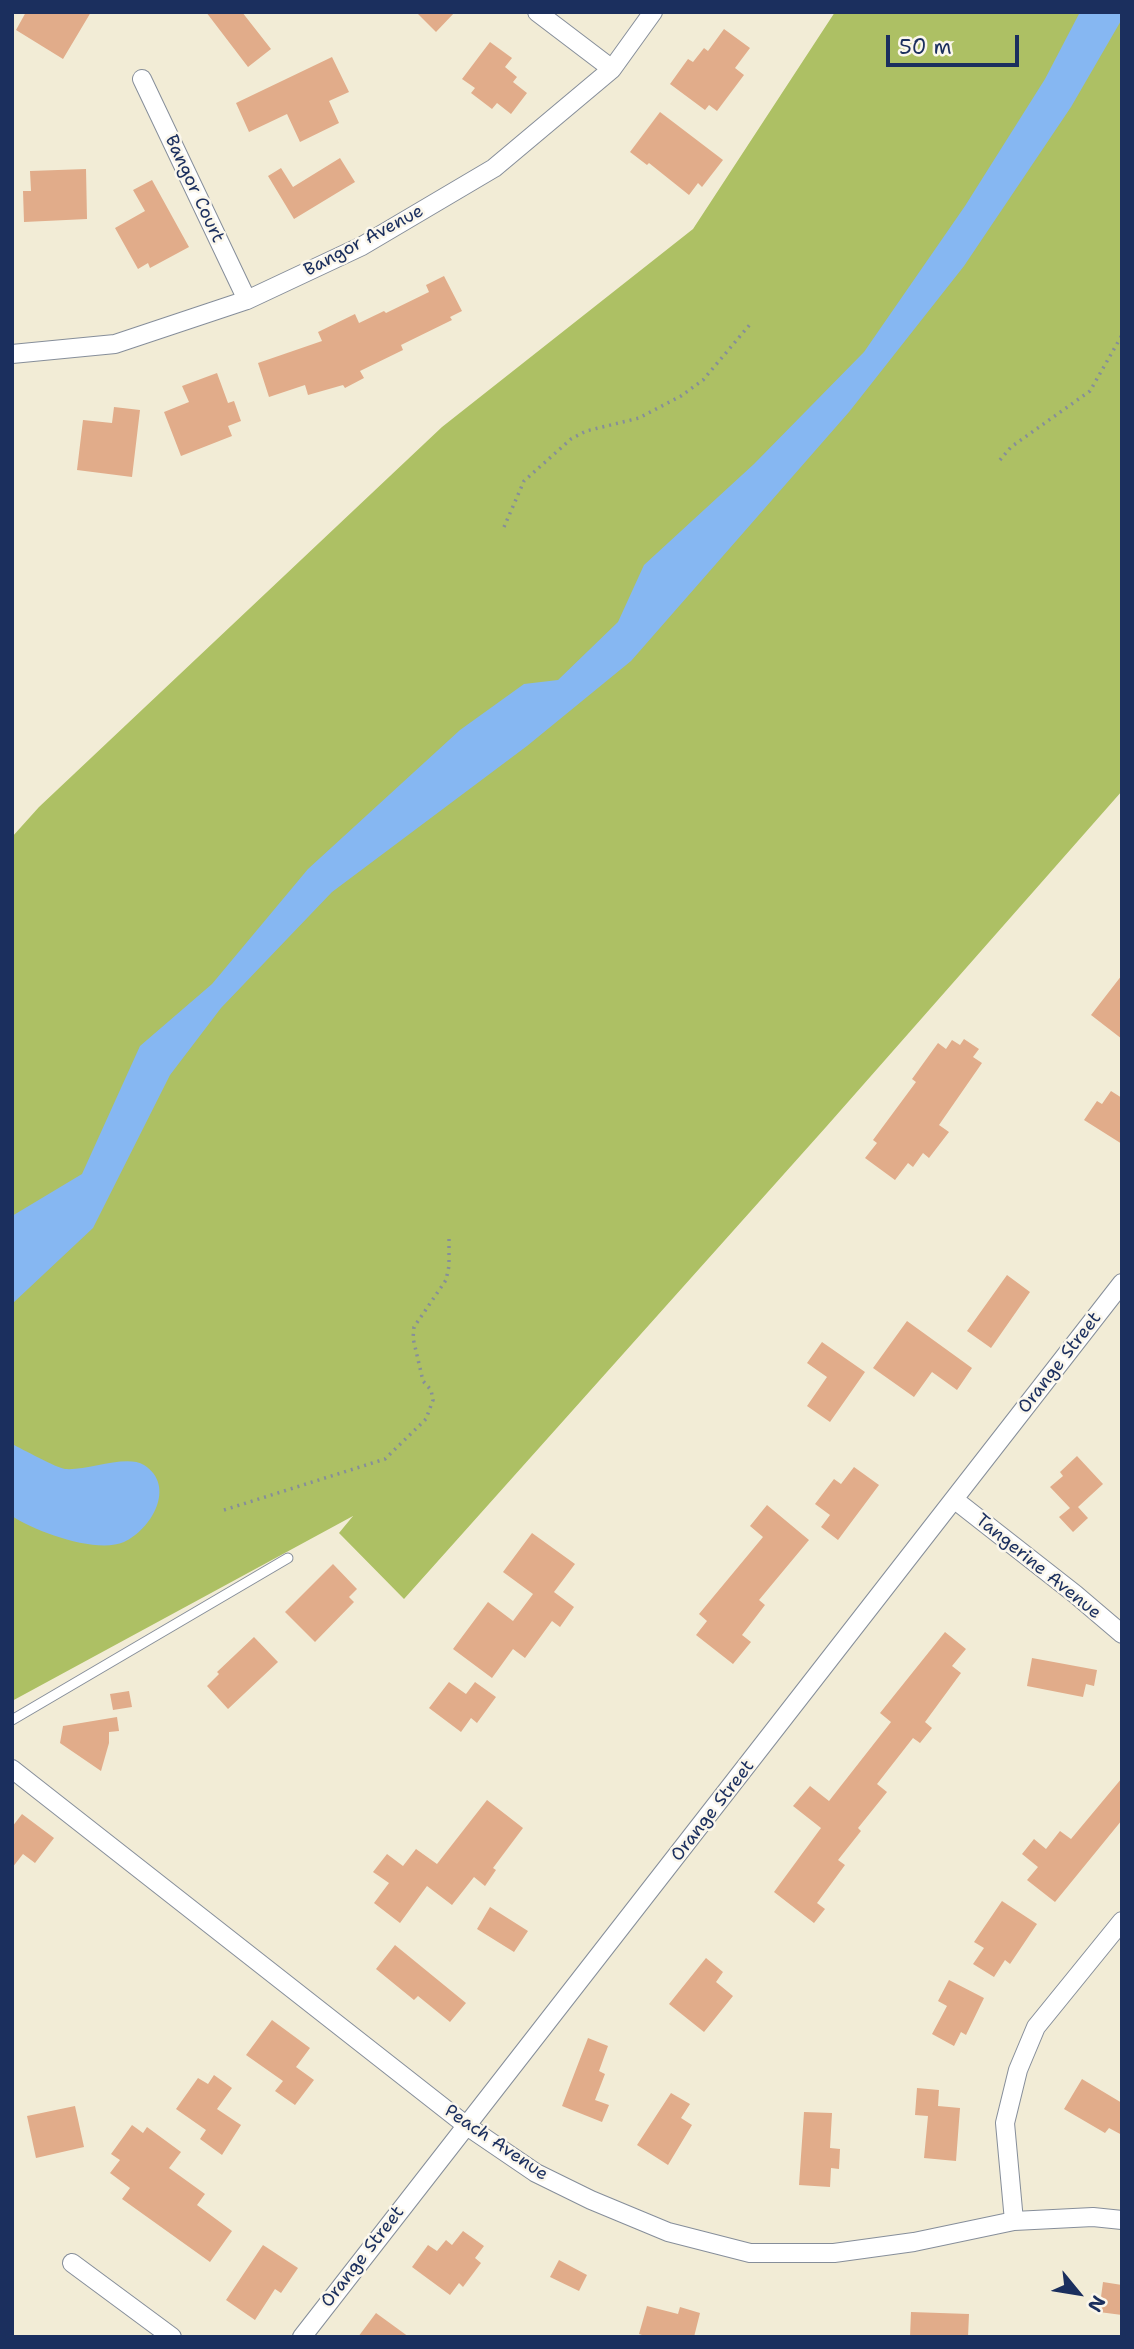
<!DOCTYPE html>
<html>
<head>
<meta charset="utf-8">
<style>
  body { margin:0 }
  #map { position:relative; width:1134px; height:2349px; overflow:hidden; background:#f2ecd6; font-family:"Shantell Sans",sans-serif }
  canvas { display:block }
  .frame { position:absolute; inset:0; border:14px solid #1b2f5e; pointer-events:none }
  .north { position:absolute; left:1043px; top:2258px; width:70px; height:70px; -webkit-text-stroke:5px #fbf7ec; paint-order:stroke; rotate:120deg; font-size:19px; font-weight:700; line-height:28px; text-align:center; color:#1b2f5e }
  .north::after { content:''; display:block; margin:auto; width:24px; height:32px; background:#1b2f5e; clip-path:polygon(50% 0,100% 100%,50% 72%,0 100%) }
  .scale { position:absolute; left:886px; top:35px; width:133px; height:32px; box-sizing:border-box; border:4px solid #1b2f5e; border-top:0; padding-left:9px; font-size:21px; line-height:24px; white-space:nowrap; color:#1b2f5e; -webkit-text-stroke:5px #fbf7ec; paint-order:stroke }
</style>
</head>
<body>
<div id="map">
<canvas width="1134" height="2349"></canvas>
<div class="frame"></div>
<div class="north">N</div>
<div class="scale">50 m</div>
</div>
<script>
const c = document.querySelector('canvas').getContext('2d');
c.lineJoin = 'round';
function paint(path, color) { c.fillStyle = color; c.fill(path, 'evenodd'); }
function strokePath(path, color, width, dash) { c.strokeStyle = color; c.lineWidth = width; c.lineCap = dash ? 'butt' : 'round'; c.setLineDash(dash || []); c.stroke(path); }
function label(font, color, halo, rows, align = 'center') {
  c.font = font + ' "Shantell Sans",sans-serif'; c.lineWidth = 5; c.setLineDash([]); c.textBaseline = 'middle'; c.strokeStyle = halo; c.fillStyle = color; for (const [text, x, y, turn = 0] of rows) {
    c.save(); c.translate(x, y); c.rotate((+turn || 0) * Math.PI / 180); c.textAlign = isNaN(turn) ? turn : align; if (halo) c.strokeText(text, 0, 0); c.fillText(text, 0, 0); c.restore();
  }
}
paint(new Path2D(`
  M835 12H1122V791L826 1127 404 1599 339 1533 353 1516 12 1701V837L39 807 442 427 693 229Z`), '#adc064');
paint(new Path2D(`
  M1080 12H1122V19L1071 107 964 266 849 412 631 661 527 746 332 892 221 1008 170 1075 93 1228 12 1304V1216L82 1174 140 1046 212 984 308 869 460 730 524 684 558 680 618 622 644 565 754 464 864 352 965 206 1045 79Z
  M12 1444C22 1449 57 1468 65 1469 87 1471 126 1454 144 1465 177 1486 151 1530 124 1542 97 1554 36 1532 12 1516Z`), '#86b7f2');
paint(new Path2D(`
  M26 12H91L63 59 16 30Z
  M206 12H242L271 49 248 67Z
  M416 12H455L436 32Z
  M724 29 750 48 735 68 744 75 717 111 709 105 705 110 670 84 688 59 693 62 704 48 708 51Z
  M490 42 512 58 505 67 517 77 513 82 527 93 511 114 497 103 492 109 471 93 475 88 462 79Z
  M332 57 349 92 329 101 339 123 300 142 287 114 249 132 236 103Z
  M660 112 723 160 702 187 698 183 689 195 649 163 647 165 630 152Z
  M340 158 355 182 294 219 268 176 281 168 293 187Z
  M86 169 87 219 24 222 23 191H31L30 171Z
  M152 180 189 247 150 268 148 263 138 269 115 228 145 211 133 190Z
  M444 276 462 311 450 317 452 320 401 345 403 350 360 371 364 378 345 388 343 385 308 395 305 385 269 397 258 363 322 341 318 332 355 314 359 323 384 311 386 313 429 292 426 285Z
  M217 373 228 403 234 401 241 421 228 426 232 436 181 456 164 412 189 402 182 386Z
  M114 407 140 410 132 477 77 470 83 420 112 423Z
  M1122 975V1039L1091 1015Z
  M964 1039 979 1049 973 1057 982 1063 939 1125 949 1132 929 1158 923 1153 913 1167 908 1163 895 1180 865 1158 877 1143 873 1140 916 1082 912 1079 938 1043 946 1049 952 1040 960 1045Z
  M1111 1091 1122 1098V1144L1084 1120 1097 1101 1102 1104Z
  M1007 1275 1030 1292 991 1348 967 1331Z
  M907 1321 972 1368 957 1390 932 1372 914 1397 873 1368Z
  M822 1342 865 1372 830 1422 807 1406 827 1377 807 1363Z
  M1077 1456 1103 1484 1078 1507 1088 1518 1073 1532 1059 1517 1070 1508 1050 1487 1063 1476 1060 1472Z
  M854 1467 879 1485 838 1540 821 1527 830 1515 815 1504 834 1479 841 1484Z
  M767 1505 809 1540 759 1600 765 1605 742 1635 751 1642 733 1664 696 1635 707 1621 699 1614 763 1537 750 1526Z
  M532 1533 575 1564 554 1592 574 1607 560 1627 552 1621 525 1658 513 1649 492 1678 453 1649 488 1602 513 1621 533 1594 503 1572Z
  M333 1564 357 1589 349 1597 354 1602 315 1642 285 1612Z
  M945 1632 966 1649 952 1666 961 1673 925 1722 932 1728 920 1743 913 1738 877 1784 887 1792 858 1828 861 1831 838 1860 845 1865 817 1903 825 1909 814 1923 774 1892 821 1828 793 1806 810 1786 829 1801 891 1722 880 1713Z
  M254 1637 278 1662 228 1709 207 1686 219 1674 217 1672Z
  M1032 1658 1097 1670 1094 1686 1086 1684 1083 1697 1027 1686Z
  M449 1682 466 1694 475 1682 496 1697 477 1723 471 1718 461 1732 429 1708Z
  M129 1691 132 1707 113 1710 110 1694Z
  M117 1717 119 1731 109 1732V1743L101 1771 60 1743 63 1726Z
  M1122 1778V1820L1055 1902 1027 1880 1038 1867 1022 1854 1034 1839 1046 1849 1060 1831 1071 1839Z
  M487 1800 523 1828 493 1868 496 1870 485 1886 474 1877 452 1905 427 1886 400 1923 374 1903 389 1883 373 1872 387 1854 403 1866 416 1849 437 1864Z
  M22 1814 54 1838 35 1863 23 1854 12 1868V1827Z
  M1002 1901 1037 1924 1010 1964 1005 1960 994 1977 973 1964 984 1948 974 1942Z
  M490 1907 528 1931 514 1952 477 1929Z
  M395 1945 466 2003 450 2022 418 1996 414 2000 376 1969Z
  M706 1958 723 1972 716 1982 733 1996 704 2032 669 2004Z
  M949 1980 984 1998 966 2035 961 2032 954 2046 932 2034 947 2006 938 2001Z
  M272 2020 310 2048 296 2067 314 2080 295 2105 275 2091 283 2081 246 2055Z
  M588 2038 608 2046 599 2071 605 2074 595 2100 609 2105 602 2122 562 2106Z
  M214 2075 232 2088 217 2109 241 2125 222 2155 200 2139 206 2130 176 2109 198 2078 208 2084Z
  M1082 2079 1122 2103V2135L1109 2128 1105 2133 1064 2109Z
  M917 2088 939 2090 938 2106 960 2108 956 2161 924 2158 928 2116 915 2115Z
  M671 2093 690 2104 681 2118 692 2125 668 2165 637 2145Z
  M75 2106 84 2147 36 2158 27 2116Z
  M804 2112 832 2113 830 2148 840 2149 839 2169 831 2168 830 2187 799 2185Z
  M132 2125 143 2133 147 2127 181 2152 169 2168 205 2194 197 2205 232 2231 210 2262 122 2199 130 2188 110 2173 120 2160 111 2154Z
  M463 2231 484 2246 475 2258 481 2263 463 2287 459 2283 450 2295 412 2267 428 2245 437 2251 446 2240 452 2245Z
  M263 2245 298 2268 281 2293 275 2289 255 2320 226 2300Z
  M559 2260 587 2275 579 2291 550 2277Z
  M1103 2282 1122 2285V2315L1099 2312Z
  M647 2306 678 2314 680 2307 700 2313 694 2337H648L639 2334Z
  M911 2312 969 2314 968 2337H910Z
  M376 2313 409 2337H358Z`), '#e1ac8a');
const lane = new Path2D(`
  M12 1720 288 1558`);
const street = new Path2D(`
  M537 12 612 69
  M142 79 247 300
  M12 354 115 344 247 300 362 246 494 168 612 69 653 12
  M955 1500 1075 1594 1122 1634
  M12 1769 467 2126 536 2173 591 2200 668 2232 750 2253H834L914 2242 1014 2221 1093 2217 1122 2220
  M1014 2221 1005 2123 1018 2070 1036 2027 1122 1921
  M72 2263 172 2337
  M302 2337 1122 1283`);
strokePath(lane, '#868e9a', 11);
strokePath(street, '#868e9a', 20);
strokePath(new Path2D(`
  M1000 460 1011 447 1090 391 1122 335
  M504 527 524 481 571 439 586 431 639 418 681 396 703 380 752 322
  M224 1510 385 1459 426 1419 433 1400 431 1390 423 1381 413 1338 414 1327 446 1280 449 1266V1235`), '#868e9a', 3.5, [2, 5]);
strokePath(lane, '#fff', 9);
strokePath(street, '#fff', 18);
label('18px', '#1b2f5e', '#fbf7ec', [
  ["Bangor Court",194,189,65],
  ["Bangor Avenue",364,241,-28],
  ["Orange Street",1060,1363,-52],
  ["Tangerine Avenue",1038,1567,39],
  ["Orange Street",713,1811,-52],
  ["Peach Avenue",496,2143,34],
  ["Orange Street",363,2257,-52]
]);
</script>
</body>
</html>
